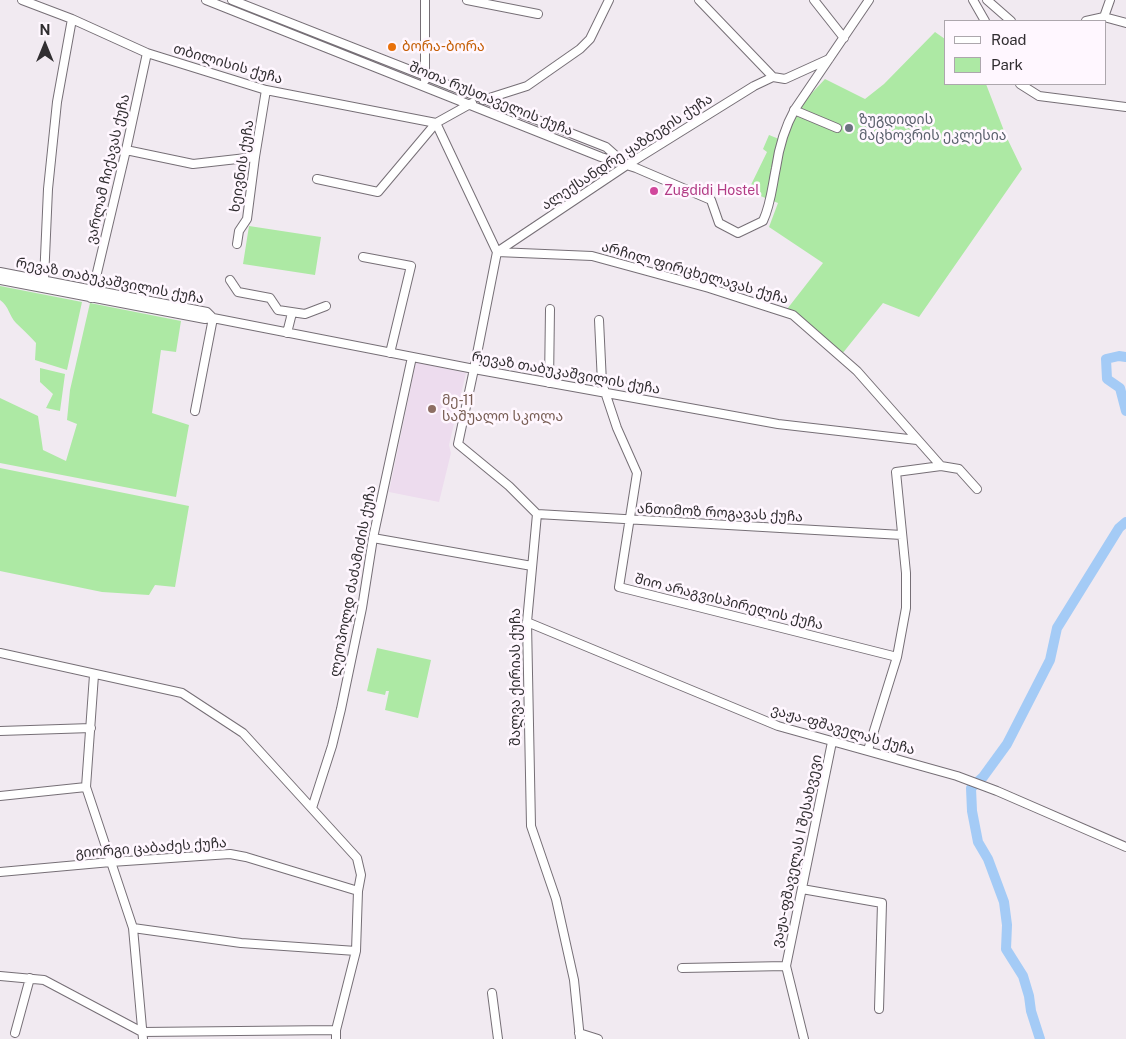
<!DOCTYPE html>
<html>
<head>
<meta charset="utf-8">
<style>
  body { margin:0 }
  #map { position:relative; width:1126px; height:1039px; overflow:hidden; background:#f1eaf1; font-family:"Public Sans",sans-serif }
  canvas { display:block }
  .legend { position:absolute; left:944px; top:20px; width:162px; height:65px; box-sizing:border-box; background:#fff7ff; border:1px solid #ada7ad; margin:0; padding:6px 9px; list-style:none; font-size:15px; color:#312e31 }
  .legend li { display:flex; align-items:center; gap:10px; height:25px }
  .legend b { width:25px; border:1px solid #ada7ad }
  .north { position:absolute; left:20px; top:20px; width:50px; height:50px; -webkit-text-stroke:4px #fff7ff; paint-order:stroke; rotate:0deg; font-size:14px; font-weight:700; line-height:20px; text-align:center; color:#312e31 }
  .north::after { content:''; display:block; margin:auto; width:18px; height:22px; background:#312e31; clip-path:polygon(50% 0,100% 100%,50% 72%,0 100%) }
</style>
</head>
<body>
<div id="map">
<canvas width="1126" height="1039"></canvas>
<ul class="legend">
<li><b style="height:6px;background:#fff"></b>Road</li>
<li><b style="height:14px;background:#ade9a4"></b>Park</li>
</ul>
<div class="north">N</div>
</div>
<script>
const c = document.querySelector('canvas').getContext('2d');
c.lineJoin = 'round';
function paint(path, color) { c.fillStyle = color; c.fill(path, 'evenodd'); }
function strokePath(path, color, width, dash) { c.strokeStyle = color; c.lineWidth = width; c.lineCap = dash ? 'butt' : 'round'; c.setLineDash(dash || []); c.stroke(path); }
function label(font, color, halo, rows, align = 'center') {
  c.font = font + ' "Public Sans","Noto Sans Georgian",sans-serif'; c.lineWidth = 5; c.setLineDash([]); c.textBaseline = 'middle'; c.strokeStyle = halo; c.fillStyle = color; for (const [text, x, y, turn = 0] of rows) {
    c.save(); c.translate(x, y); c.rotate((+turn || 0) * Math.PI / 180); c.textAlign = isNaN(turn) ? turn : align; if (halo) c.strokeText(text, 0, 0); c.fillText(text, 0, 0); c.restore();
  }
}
paint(new Path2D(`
  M416 362 466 373 449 445 451 453 439 502 389 492Z`), '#eddcee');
paint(new Path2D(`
  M935 32 945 39V84H986L1006 136 1022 169 919 317 883 303 842 354 784 313 823 263 769 227 778 203 748 191 767 152 763 149 769 135 784 141 797 109 825 79 865 99 884 84Z
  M249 226 321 237 315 275 243 264Z
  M0 286 82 302 67 370 35 360 36 343C30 336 23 330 16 323 9 316 9 306 0 300Z
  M90 303 181 321 176 352 161 350 152 413 189 425 176 497 0 463V398L38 416 43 450 66 461 77 424 67 420 70 390Z
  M40 368 65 374 60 411 46 408 53 394 40 382Z
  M0 468 189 506 175 587 155 585 149 595 102 592 0 571Z
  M377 648 431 660 418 718 385 710 389 691H386L385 695 367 691Z`), '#ade9a4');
strokePath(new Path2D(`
  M1126 357 1119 356 1106 359 1107 379 1120 388 1126 411
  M1040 1039 1031 1011 1029 996 1023 976 1006 949 1007 925 1004 902 988 859 978 842 972 811 971 788 983 777 1007 744 1050 660 1057 628 1119 528 1126 522`), '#a4cbf6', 10);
const minor = new Path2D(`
  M22 0 72 19 147 53 266 90 436 123
  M206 0 601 157 636 168 711 200 719 223 738 233 763 221C771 204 772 187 776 168 779 147 785 127 795 109L869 0
  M232 0 606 147 624 163
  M467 0 538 14
  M699 0 773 77 785 79 829 59
  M814 0 844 38
  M973 0 985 21
  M987 0 1011 21
  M1104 17 1110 0
  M1086 21 1104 17 1126 23
  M425 80V0
  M1020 84 1039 96 1126 107
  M483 100 527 86 580 49 590 39 609 0
  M794 110 837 128
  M436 123 497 252 474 369 458 444 509 486 537 514 527 622 531 826 556 899 574 980 580 1039
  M126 150 193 164 255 157
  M317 179 378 192 436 123 472 103
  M237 244 239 231 247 219 255 157 266 90
  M497 252 592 256 709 288 793 315 857 371 941 466
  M497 252 627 165 754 86 773 77
  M363 257 411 266 390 353
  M0 272 207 312 213 318
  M0 280 205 319 213 318 474 369 778 424 917 440
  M44 280 48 189 57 102 72 19
  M230 280 238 292 270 298 278 310 305 314 326 306
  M91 298 126 150 147 53
  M599 320 602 383 617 428 637 473 619 587 897 657
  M287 333 292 313
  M549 383 550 309
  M195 411 213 318
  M537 514 902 535
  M373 538 532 566
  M527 622 778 726 957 776 997 791 1126 847
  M0 653 182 693 243 733 357 858 361 875 358 891 356 951 336 1030V1039
  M94 675 86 787 133 928 143 1039
  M0 731 91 728
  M868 750 897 657 906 608V573L896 472 941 466 959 469 977 489
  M0 796 86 787
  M312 808 332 746 341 709 362 608 373 538 412 357
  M0 872 111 862 230 854 246 857 358 891
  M802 889 882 903 879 1009
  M133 928 241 943 356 951
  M682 968 786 966
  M0 976 44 980 142 1032 336 1030
  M492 993 498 1039
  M15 1033 30 978
  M579 1033 598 1039
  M804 1039 786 966 832 742`);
strokePath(minor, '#766f76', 10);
strokePath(minor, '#fff', 8);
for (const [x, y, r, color] of [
  [392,47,5,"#e8710a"],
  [849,128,5,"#6b7280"],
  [654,191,5,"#d1479c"],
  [432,409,5,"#8d6e63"]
]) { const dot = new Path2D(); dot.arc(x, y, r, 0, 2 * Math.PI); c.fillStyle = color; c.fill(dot); strokePath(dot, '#fff7ff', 2); }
label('14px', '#c56008', '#fff7ff', [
  ["ბორა-ბორა",402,47]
], 'left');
label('14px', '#312e31', '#fff7ff', [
  ["თბილისის ქუჩა",228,64,16],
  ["შოთა რუსთაველის ქუჩა",491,99,22],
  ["ალექსანდრე ყაზბეგის ქუჩა",627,152,-33],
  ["ხეივნის ქუჩა",242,166,-81],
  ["ვარლამ ჩიქავას ქუჩა",108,169,-77],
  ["არჩილ ფირცხელავას ქუჩა",695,273,16],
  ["რევაზ თაბუკაშვილის ქუჩა",110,281,11],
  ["რევაზ თაბუკაშვილის ქუჩა",566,373,10],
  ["ანთიმოზ როგავას ქუჩა",720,513,3],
  ["ლეოპოლდ ძაძამიძის ქუჩა",353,581,-79],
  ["შიო არაგვისპირელის ქუჩა",729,602,14],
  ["შალვა ქირიას ქუჩა",516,677,-90],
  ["ვაჟა-ფშაველას ქუჩა",843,730,16],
  ["გიორგი ცაბაძეს ქუჩა",151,848,-4],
  ["ვაჟა-ფშაველას I შესახვევი",797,851,-78]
]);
label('14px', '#5b616d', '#fff7ff', [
  ["ზუგდიდის",859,120],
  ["მაცხოვრის ეკლესია",859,136]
], 'left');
label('14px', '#b23c85', '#fff7ff', [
  ["Zugdidi Hostel",664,191]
], 'left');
label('14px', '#785e54', '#fff7ff', [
  ["მე-11",442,401],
  ["საშუალო სკოლა",442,417]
], 'left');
</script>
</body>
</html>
